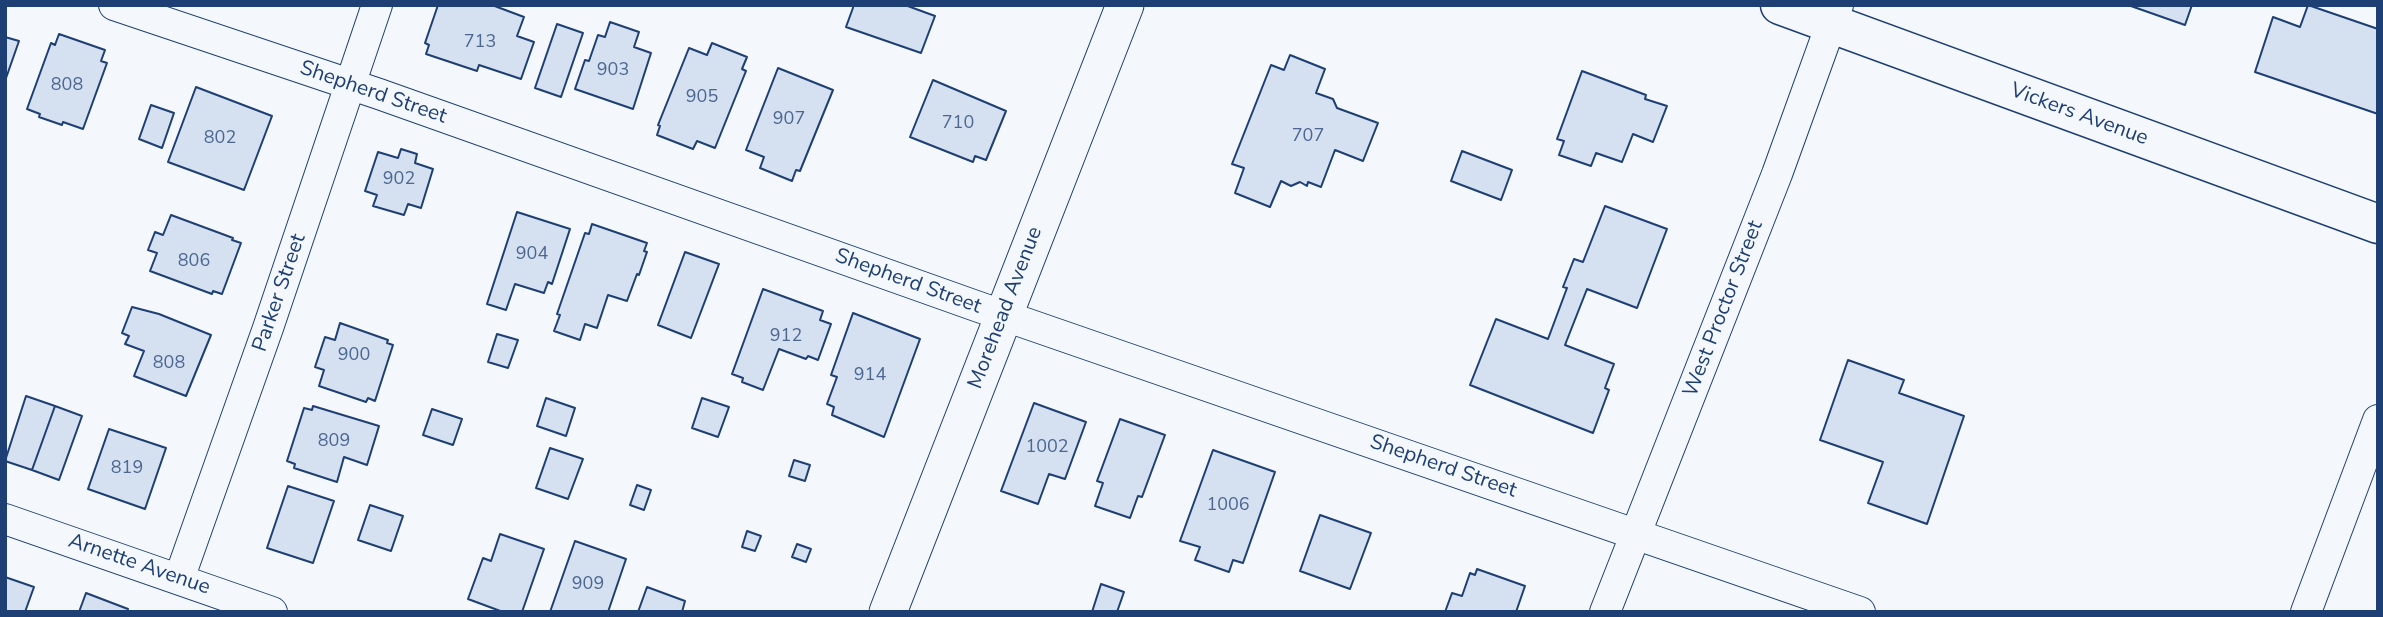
<!DOCTYPE html>
<html>
<head>
<meta charset="utf-8">
<style>
  body { margin:0 }
  #map { position:relative; width:2383px; height:617px; overflow:hidden; background:#f4f7fb; font-family:"Nunito Sans",sans-serif }
  canvas { display:block }
  .frame { position:absolute; inset:0; border:7px solid #1d3f73; pointer-events:none }
</style>
</head>
<body>
<div id="map">
<canvas width="2383" height="617"></canvas>
<div class="frame"></div>
</div>
<script>
const c = document.querySelector('canvas').getContext('2d');
c.lineJoin = 'round';
function paint(path, color) { c.fillStyle = color; c.fill(path, 'evenodd'); }
function strokePath(path, color, width, dash) { c.strokeStyle = color; c.lineWidth = width; c.lineCap = dash ? 'butt' : 'round'; c.setLineDash(dash || []); c.stroke(path); }
function label(font, color, halo, rows, align = 'center') {
  c.font = font + ' "Nunito Sans",sans-serif'; c.lineWidth = 5; c.setLineDash([]); c.textBaseline = 'middle'; c.strokeStyle = halo; c.fillStyle = color; for (const [text, x, y, turn = 0] of rows) {
    c.save(); c.translate(x, y); c.rotate((+turn || 0) * Math.PI / 180); c.textAlign = isNaN(turn) ? turn : align; if (halo) c.strokeText(text, 0, 0); c.fillText(text, 0, 0); c.restore();
  }
}
const building = new Path2D(`
  M438 5H492L524 17 517 36 534 42 521 79 479 65 477 71 426 54 429 45 425 43Z
  M854 5H905L935 16 921 53 846 27Z
  M2128 5H2192L2185 25Z
  M2308 5 2378 29V114L2255 72 2273 17 2300 27Z
  M610 22 639 32 634 47 651 53 633 109 575 89 585 60 589 61 598 35 605 37Z
  M557 24 583 33 561 97 535 88Z
  M59 34 105 50 101 61 107 63 83 129 63 122 62 125 39 117 40 114 27 109 51 43 55 45Z
  M5 37 19 41 5 81Z
  M712 43 747 57 742 69 746 71 715 148 697 141 693 149 657 135 660 126 658 125 689 48 707 55Z
  M1290 55 1325 69 1316 93 1333 99 1337 108 1378 123 1363 161 1335 150 1321 187 1308 182 1307 186 1300 182 1291 186 1281 181 1270 207 1235 193 1244 168 1232 164 1271 65 1284 70Z
  M778 68 833 90 800 171 796 170 792 181 760 168 764 157 746 150Z
  M1582 71 1646 95 1645 99 1667 106 1653 142 1633 134 1622 162 1596 153 1591 166 1559 155 1564 141 1557 139Z
  M933 80 1006 111 986 160 975 156 973 162 910 137Z
  M196 87 272 116 244 190 168 162Z
  M151 105 174 113 162 148 139 139Z
  M401 149 417 154 415 163 433 169 421 208 408 204 404 215 373 206 377 195 365 191 378 152 398 158Z
  M1462 151 1512 170 1501 200 1451 181Z
  M1605 206 1667 229 1637 308 1587 289 1565 345 1614 364 1605 388 1609 390 1593 433 1470 385 1496 319 1548 339 1567 288 1563 287 1574 259 1583 262Z
  M517 212 570 229 552 284 548 282 544 293 515 284 506 310 487 304Z
  M171 215 233 238 232 240 241 243 222 294 213 291 212 294 150 271 157 253 148 250 155 232 163 235Z
  M592 224 647 243 644 251 647 252 639 275 637 274 627 301 608 295 597 328 585 324 580 340 554 331 560 315 557 314 585 233 589 234Z
  M685 252 719 264 691 338 658 325Z
  M763 289 823 311 820 320 831 324 818 360 808 356 806 359 779 349 763 390 742 382 743 378 732 374Z
  M132 307 159 314 211 335 186 396 134 376 144 351 125 344 129 336 122 333Z
  M853 313 920 339 884 437 832 415 834 407 827 404 837 377 831 375Z
  M340 323 388 340 387 343 393 345 375 401 368 398 366 402 319 386 324 370 315 367 325 337 335 340Z
  M497 334 518 340 508 368 488 362Z
  M1848 360 1904 380 1899 393 1964 416 1927 524 1868 503 1883 462 1820 440Z
  M26 396 55 406 32 470 5 461Z
  M546 398 575 408 566 436 537 426Z
  M702 398 729 407 718 437 692 428Z
  M1034 403 1086 422 1065 479 1049 474 1038 504 1001 491Z
  M55 406 82 416 59 480 32 470Z
  M313 406 379 426 367 465 344 457 337 482 294 468 295 464 287 461 304 408 312 410Z
  M432 409 462 419 453 445 423 435Z
  M1120 419 1165 435 1142 497 1138 496 1130 518 1095 506 1103 483 1097 481Z
  M109 429 166 448 145 509 88 489Z
  M550 448 583 459 568 499 536 488Z
  M1213 450 1275 472 1243 563 1233 560 1229 572 1195 560 1200 547 1180 541Z
  M794 460 810 465 805 481 789 476Z
  M637 485 651 490 644 510 630 505Z
  M288 486 334 501 313 563 267 548Z
  M370 505 403 516 391 551 358 540Z
  M1320 515 1371 533 1350 589 1300 571Z
  M747 531 761 536 755 551 742 547Z
  M500 534 544 549 522 612H503L468 599 483 558 491 561Z
  M575 541 626 559 608 612H550Z
  M797 544 811 549 806 562 792 557Z
  M1477 569 1525 586 1516 612H1445L1452 593 1462 596 1470 573 1475 575Z
  M5 577 34 587 25 612H5Z
  M1101 584 1124 592 1117 612H1092Z
  M647 587 685 601 682 612H638Z
  M86 593 128 609 127 612H79Z`);
paint(building, '#d5e0f0');
strokePath(building, '#1d3f73', 2);
const minor = new Path2D(`
  M114 5 379 94 976 306 1860 612
  M5 519 272 612
  M179 579 268 328 377 5
  M1605 612 1777 174 1838 5
  M2306 612 2378 420`);
const tertiary = new Path2D(`
  M888 612 1125 5`);
const secondary = new Path2D(`
  M1780 5 2378 224`);
strokePath(minor, '#1d3f73', 32);
strokePath(tertiary, '#1d3f73', 39);
strokePath(secondary, '#1d3f73', 41);
strokePath(minor, '#f4f7fb', 30);
strokePath(tertiary, '#f4f7fb', 37);
strokePath(secondary, '#f4f7fb', 38);
label('18px', '#4b6792', null, [
  ["713",480,43],
  ["903",613,71],
  ["808",67,86],
  ["905",702,98],
  ["907",789,120],
  ["710",958,124],
  ["707",1308,137],
  ["802",220,139],
  ["902",399,180],
  ["904",532,255],
  ["806",194,262],
  ["912",786,337],
  ["900",354,356],
  ["808",169,364],
  ["914",870,376],
  ["809",334,442],
  ["1002",1047,448],
  ["819",127,469],
  ["1006",1228,506],
  ["909",588,585]
]);
label('21px', '#1d3f73', '#f4f7fb', [
  ["Shepherd Street",373,93,19],
  ["Vickers Avenue",2079,115,20],
  ["Shepherd Street",908,282,20],
  ["Parker Street",280,293,-71],
  ["Morehead Avenue",1006,308,-69],
  ["West Proctor Street",1724,309,-69],
  ["Shepherd Street",1443,467,19],
  ["Arnette Avenue",139,565,19]
]);
</script>
</body>
</html>
